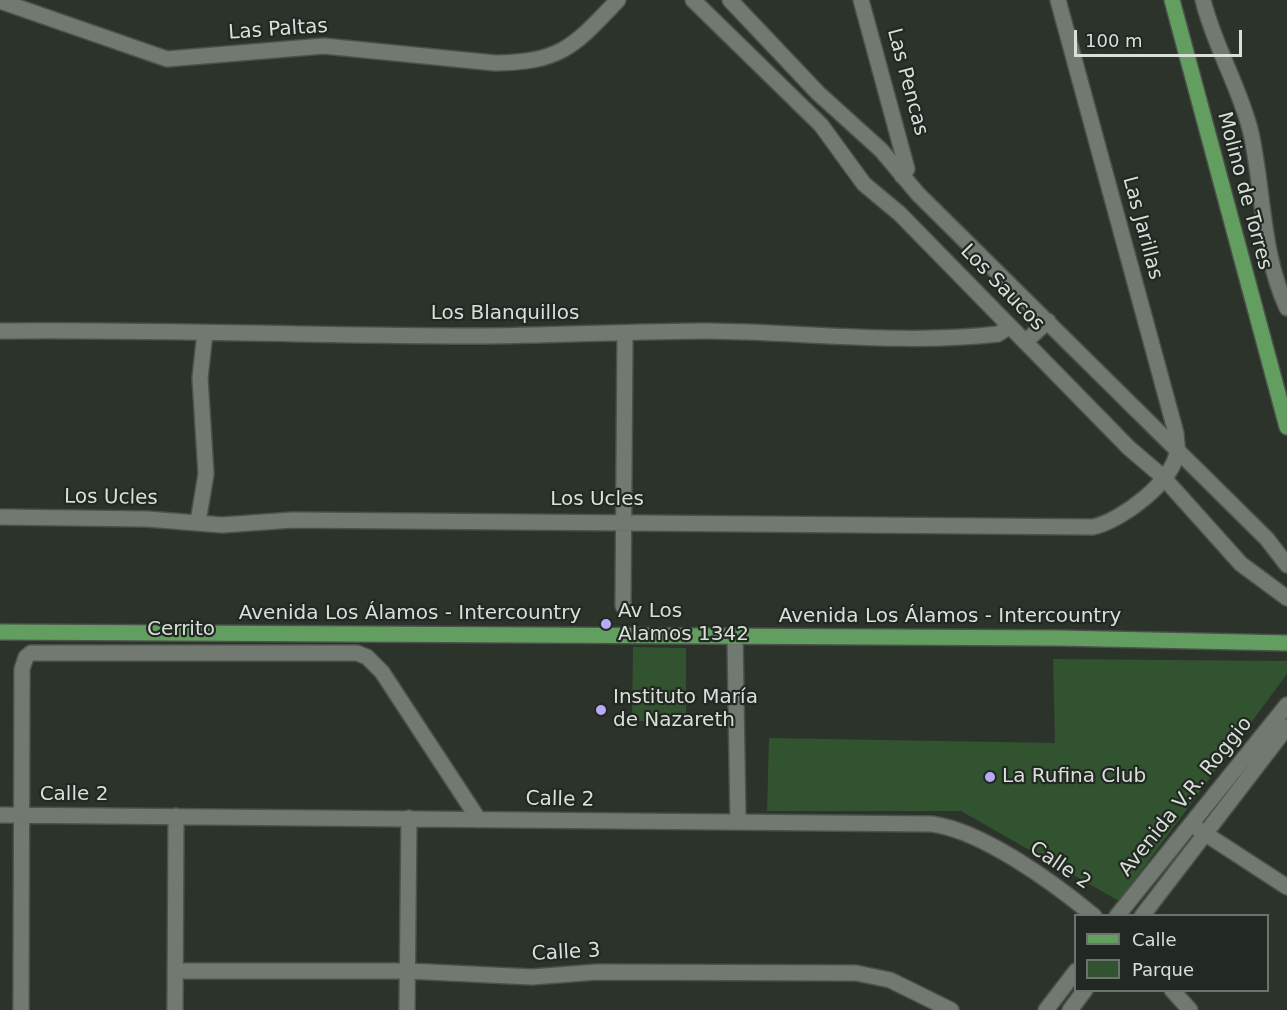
<!DOCTYPE html>
<html>
<head>
<meta charset="utf-8">
<style>
  body { margin:0 }
  #map { position:relative; width:1287px; height:1010px; overflow:hidden; background:#2c332b; font-family:"DejaVu Sans",sans-serif }
  canvas { display:block }
  .legend { position:absolute; left:1074px; top:914px; width:195px; height:78px; box-sizing:border-box; background:#222922; border:2px solid #6c726c; margin:0; padding:8px 10px; list-style:none; font-size:18px; color:#dbdfda }
  .legend li { display:flex; align-items:center; gap:12px; height:30px }
  .legend b { width:30px; border:2px solid #6c726c }
  .scale { position:absolute; left:1074px; top:30px; width:168px; height:27px; box-sizing:border-box; border:3px solid #dbdfda; border-top:0; padding-left:8px; font-size:18px; line-height:21px; white-space:nowrap; color:#dbdfda; -webkit-text-stroke:4px #222922; paint-order:stroke }
</style>
</head>
<body>
<div id="map">
<canvas width="1287" height="1010"></canvas>
<ul class="legend">
<li><b style="height:8px;background:#629e60"></b>Calle</li>
<li><b style="height:16px;background:#325330"></b>Parque</li>
</ul>
<div class="scale">100 m</div>
</div>
<script>
const c = document.querySelector('canvas').getContext('2d');
c.lineJoin = 'round';
function paint(path, color) { c.fillStyle = color; c.fill(path, 'evenodd'); }
function strokePath(path, color, width, dash) { c.strokeStyle = color; c.lineWidth = width; c.lineCap = dash ? 'butt' : 'round'; c.setLineDash(dash || []); c.stroke(path); }
function label(font, color, halo, rows, align = 'center') {
  c.font = font + ' "DejaVu Sans",sans-serif'; c.lineWidth = 4.5; c.setLineDash([]); c.textBaseline = 'middle'; c.strokeStyle = halo; c.fillStyle = color; for (const [text, x, y, turn = 0] of rows) {
    c.save(); c.translate(x, y); c.rotate((+turn || 0) * Math.PI / 180); c.textAlign = isNaN(turn) ? turn : align; if (halo) c.strokeText(text, 0, 0); c.fillText(text, 0, 0); c.restore();
  }
}
paint(new Path2D(`
  M633 647 686 648V721H632Z
  M1053 659 1287 661V674L1119 901 961 811H767L769 738 1055 743Z`), '#325330');
const minor = new Path2D(`
  M693 0 821 125 864 184 900 214 1129 448 1163 477 1241 564 1287 598
  M730 0 818 93 881 150 918 194 1267 539 1287 565
  M861 0 907 169 902 176
  M1203 0C1214 46 1240 87 1251 133 1264 192 1261 252 1287 308
  M0 1 167 59 324 46 495 63C562 62 574 46 618 0
  M0 331C157 329 314 336 472 336 550 336 629 331 708 331 805 332 901 345 998 334L1009 327
  M1025 342 1048 321
  M0 517 147 519 222 525 293 520 1093 527C1121 521 1173 482 1177 452 1178 446 1176 439 1176 433L1058 0
  M198 522 206 474 200 378 205 333
  M623 606 625 334
  M735 636 738 822
  M0 815 932 824C983 831 1054 883 1094 916
  M1198 829 1287 887
  M1117 916 1287 705
  M1142 916 1287 727
  M175 971H408L532 977 597 972 856 973 890 980 951 1010
  M1172 990 1190 1010
  M21 1010 22 669 26 657 31 653H357L367 657 382 672 479 820
  M175 1010 176 816
  M407 1010 409 818
  M1046 1010 1076 971
  M1070 1010 1085 990`);
const major = new Path2D(`
  M1172 0 1287 427
  M0 632 1059 638 1287 643`);
strokePath(minor, '#4c514b', 18);
strokePath(major, '#4c514b', 18);
strokePath(minor, '#717971', 15);
strokePath(major, '#629e60', 15);
for (const [x, y, r, color] of [
  [606,624,6,"#b9aaf7"],
  [601,710,6,"#b9aaf7"],
  [990,777,6,"#b9aaf7"]
]) { const dot = new Path2D(); dot.arc(x, y, r, 0, 2 * Math.PI); c.fillStyle = color; c.fill(dot); strokePath(dot, '#222922', 2); }
label('20px', '#dbdfda', '#222922', [
  ["Las Paltas",278,30,-4],
  ["Las Pencas",907,82,75],
  ["Molino de Torres",1244,191,75],
  ["Las Jarillas",1142,228,75],
  ["Los Saucos",1002,288,46],
  ["Los Blanquillos",505,314],
  ["Los Ucles",111,498,1],
  ["Los Ucles",597,500],
  ["Avenida Los Álamos - Intercountry",410,614],
  ["Avenida Los Álamos - Intercountry",950,617],
  ["Cerrito",181,630],
  ["Calle 2",74,795],
  ["Avenida V.R. Roggio",1186,797,-51],
  ["Calle 2",560,800,1],
  ["Calle 2",1060,866,34],
  ["Calle 3",566,953,-3]
]);
label('20px', '#dbdfda', '#222922', [
  ["Av Los",618,612],
  ["Alamos 1342",618,635],
  ["Instituto María",613,698],
  ["de Nazareth",613,721],
  ["La Rufina Club",1002,777]
], 'left');
</script>
</body>
</html>
